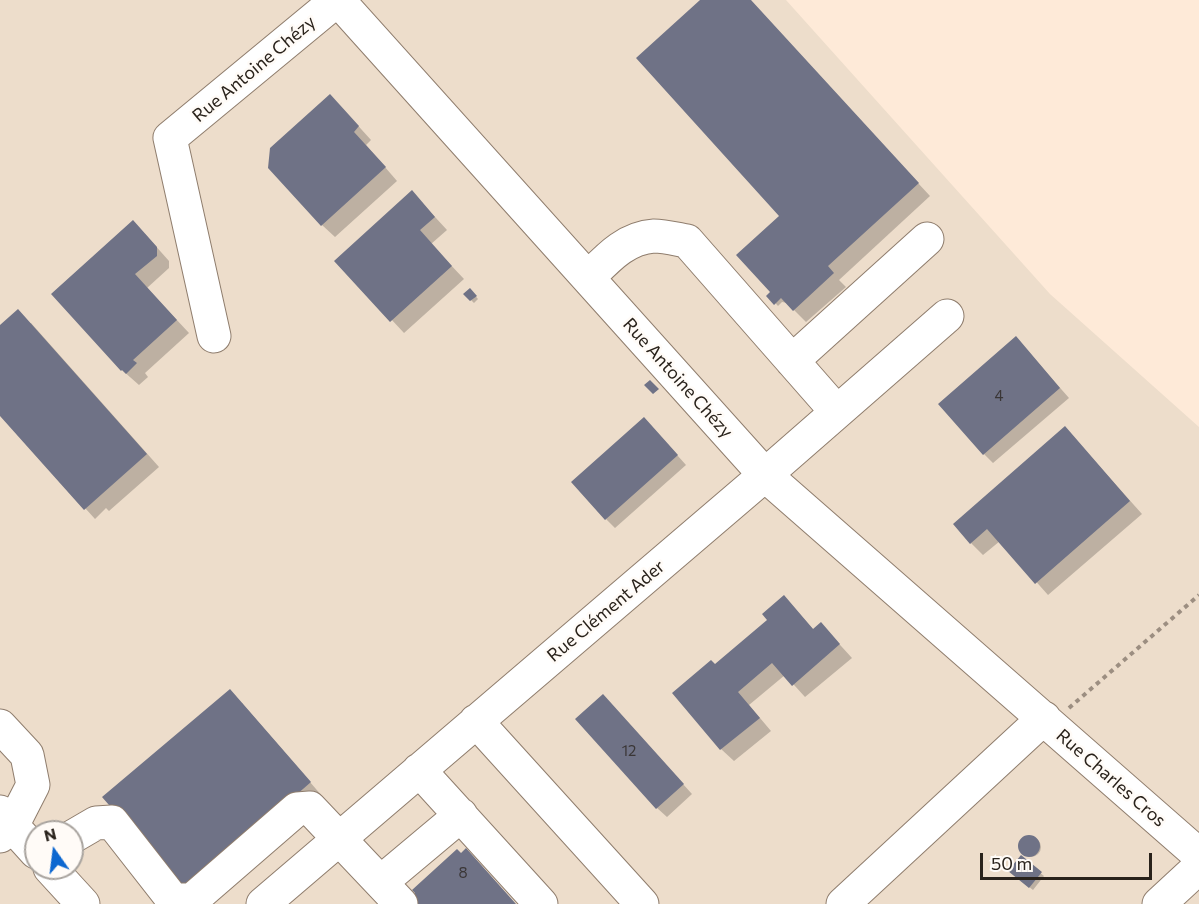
<!DOCTYPE html>
<html>
<head>
<meta charset="utf-8">
<style>
  body { margin:0 }
  #map { position:relative; width:1199px; height:904px; overflow:hidden; background:#feead8; font-family:Commissioner,sans-serif }
  canvas { display:block }
  .north { position:absolute; left:24px; top:820px; width:60px; height:60px; box-sizing:border-box; background:#fffbf7; border:2px solid #a9a49f; border-radius:50%; rotate:346deg; font-size:16px; font-weight:700; line-height:24px; text-align:center; color:#29221b }
  .north::after { content:''; display:block; margin:auto; width:21px; height:27px; background:#0c67d0; clip-path:polygon(50% 0,100% 100%,50% 72%,0 100%) }
  .scale { position:absolute; left:980px; top:853px; width:172px; height:27px; box-sizing:border-box; border:3px solid #29221b; border-top:0; padding-left:8px; font-size:18px; line-height:21px; white-space:nowrap; color:#29221b; -webkit-text-stroke:4px #fffbf7; paint-order:stroke }
</style>
</head>
<body>
<div id="map">
<canvas width="1199" height="904"></canvas>
<div class="north">N</div>
<div class="scale">50 m</div>
</div>
<script>
const c = document.querySelector('canvas').getContext('2d');
c.lineJoin = 'round';
function paint(path, color) { c.fillStyle = color; c.fill(path, 'evenodd'); }
function strokePath(path, color, width, dash) { c.strokeStyle = color; c.lineWidth = width; c.lineCap = dash ? 'butt' : 'round'; c.setLineDash(dash || []); c.stroke(path); }
function label(font, color, halo, rows, align = 'center') {
  c.font = font + ' Commissioner,sans-serif'; c.lineWidth = 5; c.setLineDash([]); c.textBaseline = 'middle'; c.strokeStyle = halo; c.fillStyle = color; for (const [text, x, y, turn = 0] of rows) {
    c.save(); c.translate(x, y); c.rotate((+turn || 0) * Math.PI / 180); c.textAlign = isNaN(turn) ? turn : align; if (halo) c.strokeText(text, 0, 0); c.fillText(text, 0, 0); c.restore();
  }
}
paint(new Path2D(`
  M0 0H786L1050 294 1199 427V904H0ZM36 832H72V868H36Z`), '#edddcb');
paint(new Path2D(`
  M703 0H749L930 196 839 280 846 287 806 322 787 303 782 302 778 306 769 296 773 293 781 216Z
  M343 109 371 140 366 145 397 181 335 237 322 225Z
  M424 205 447 230 431 244 464 279 404 333 337 261Z
  M145 234 169 261V268L147 288 189 333 145 373 148 377 139 385 122 370 53 294Z
  M470 290 478 299 474 303 465 294Z
  M31 323 159 467 109 511 106 508 95 519 0 414V327Z
  M1025 348 1069 398 993 463 984 454Z
  M653 428 686 465 615 528 606 519Z
  M1065 428 1142 514 1048 595 1000 541 983 555 971 543Z
  M784 597 814 630 821 624 852 658 805 697 785 675 749 705 771 731 734 761 721 749 715 666 767 622Z
  M242 703 322 796 198 903Z
  M612 706 692 794 667 817 657 808Z
  M1021 847a10 10 0 1 1 20 0a10 10 0 1 1-20 0Z
  M1021 857 1044 876 1033 890 1013 874Z`), '#0003');
paint(new Path2D(`
  M700 0H751L919 183 828 266 834 273 793 311 781 298 774 305 766 296 770 292 736 255 779 216 636 58Z
  M330 94 359 126 354 132 386 167 321 226 268 168 270 148Z
  M412 190 435 217 420 230 452 266 390 322 334 261Z
  M133 220 157 247V256L135 274 177 320 133 360 137 363 126 374 122 370 121 371 51 294Z
  M470 288 477 296 470 301 463 294Z
  M18 309 147 454 84 510 0 416V325Z
  M1016 336 1060 388 983 455 938 404Z
  M650 380 659 389 653 394 644 385Z
  M644 417 678 455 605 520 571 482Z
  M1065 426 1130 501 1035 584 987 529 970 544 953 524Z
  M784 595 813 629 821 622 840 644 792 686 772 663 738 692 760 718 720 750 672 693 711 660 715 664 767 620 762 614Z
  M230 689 311 782 185 892 102 797Z
  M603 694 684 784 656 809 575 719Z
  M1018 846a11 11 0 1 1 22 0a11 11 0 1 1-22 0Z
  M466 848 516 904H415L410 898 415 893 412 890 457 849 461 853Z
  M1021 855 1042 872 1029 888 1008 871Z`), '#6f7286');
const minor = new Path2D(`
  M338 0 765 475 1199 855
  M588 278C607 259 625 238 654 236 664 236 676 239 687 241L837 412
  M214 336 170 138 337 0
  M792 361 927 239
  M476 721 642 904
  M0 726 27 755 33 785 12 826 0 836
  M419 770 541 904
  M0 812 36 852
  M72 837 96 823 112 822 173 900H192L297 809 310 808 401 904
  M50 868 83 904
  M381 882 461 815
  M263 904 765 475 947 316
  M843 904 1044 718
  M1159 904 1199 867`);
strokePath(minor, '#8f7d6d', 35);
strokePath(new Path2D(`
  M1069 708 1199 595`), '#9c8e81', 4, [4.5, 4.5]);
strokePath(minor, '#fff', 33);
label('15px', '#3a3636', null, [
  ["4",999,396],
  ["12",629,751],
  ["8",463,873]
]);
label('18px', '#29221b', '#fffbf7', [
  ["Rue Antoine Chézy",254,69,-40],
  ["Rue Antoine Chézy",678,378,48],
  ["Rue Clément Ader",606,611,-40],
  ["Rue Charles Cros",1111,778,41]
]);
</script>
</body>
</html>
